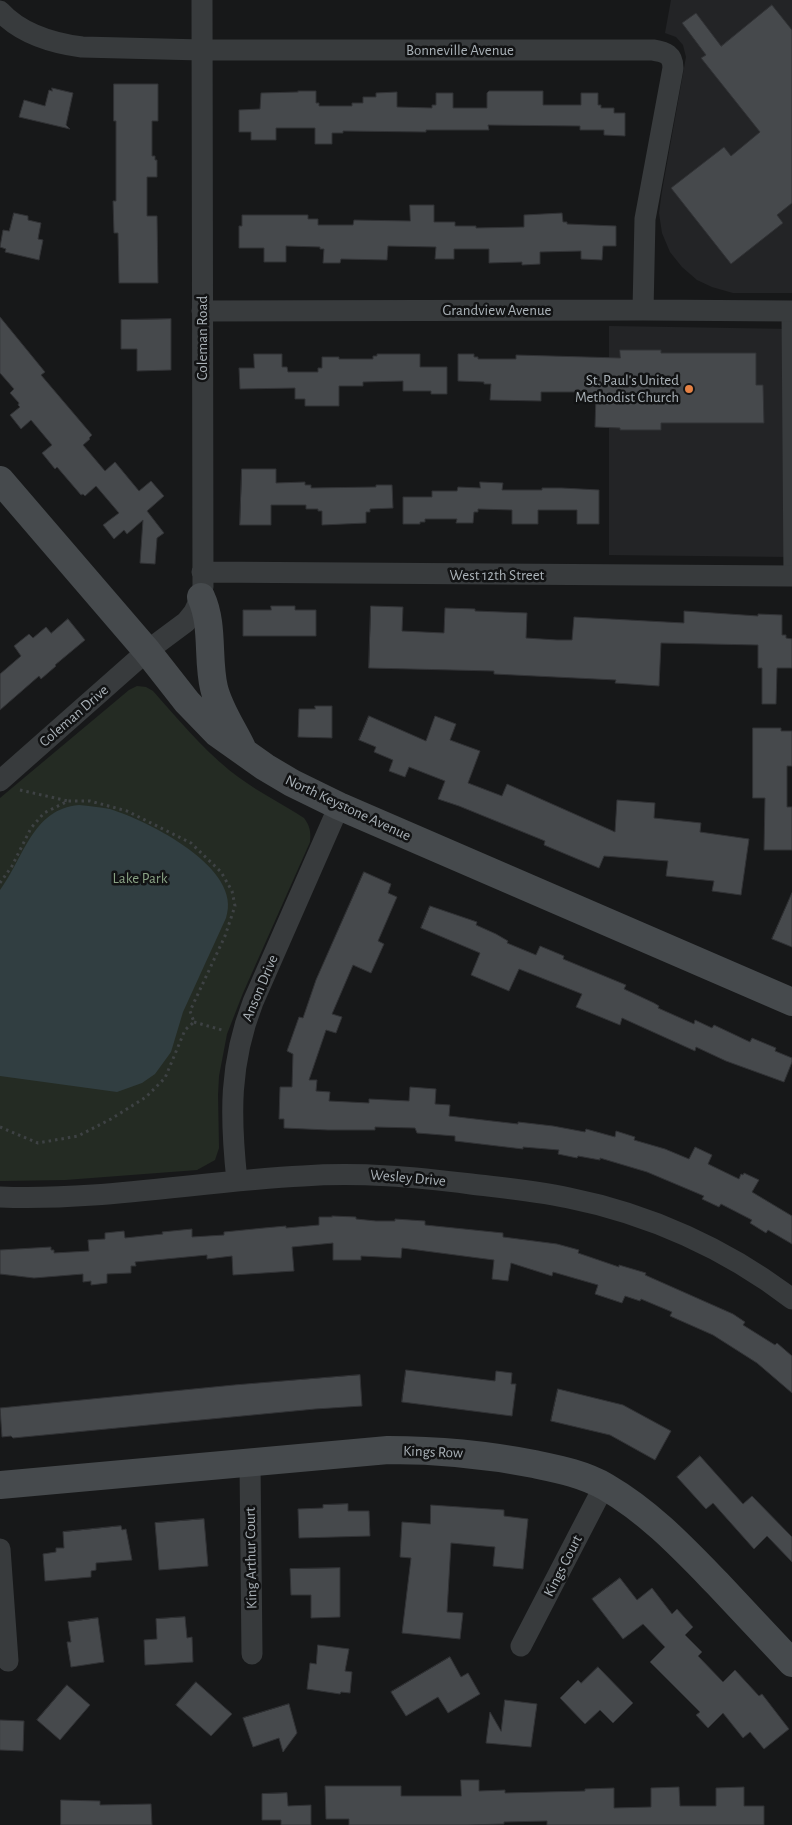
<!DOCTYPE html>
<html>
<head>
<meta charset="utf-8">
<style>
  body { margin:0 }
  canvas { display:block; background:#171819 }
</style>
</head>
<body>
<canvas width="792" height="1825"></canvas>
<script>
const c = document.querySelector('canvas').getContext('2d');
c.lineJoin = 'round';
function paint(path, color) { c.fillStyle = color; c.fill(path, 'evenodd'); }
function strokePath(path, color, width, dash) { c.strokeStyle = color; c.lineWidth = width; c.lineCap = dash ? 'butt' : 'round'; c.setLineDash(dash || []); c.stroke(path); }
function label(font, color, halo, rows, align = 'center') {
  c.font = font + ' "Alegreya Sans",sans-serif'; c.lineWidth = 5; c.setLineDash([]); c.textBaseline = 'middle'; c.strokeStyle = halo; c.fillStyle = color; for (const [text, x, y, turn = 0] of rows) {
    c.save(); c.translate(x, y); c.rotate((+turn || 0) * Math.PI / 180); c.textAlign = isNaN(turn) ? turn : align; if (halo) c.strokeText(text, 0, 0); c.fillText(text, 0, 0); c.restore();
  }
}
paint(new Path2D(`
  M671 0H792V293H733L712 287 697 280 682 267 670 252 662 233 659 213 662 191 686 57 683 45 676 37 665 33Z
  M609 326 792 329V557L609 555Z`), '#232426');
paint(new Path2D(`
  M137 686 146 687 153 691C177 718 201 747 229 770 251 788 279 802 304 818 310 826 311 832 310 842L243 993 227 1034 219 1076 218 1095 219 1148 215 1160 197 1170 65 1180 0 1181V798L129 690Z`), '#242b23');
paint(new Path2D(`
  M79 805C89 806 100 807 110 809 148 821 244 868 226 918L183 1012 171 1052 155 1074 142 1083 117 1092 0 1076V890C24 858 32 809 79 805Z`), '#313e41');
const building = new Path2D(`
  M772 5 792 30V203L777 215 783 223 731 264 671 188 724 147 731 156 760 132 701 58 706 55 682 23 696 13 721 46Z
  M114 84H158V121H152V156H155V160H157V177H147V216H157L158 283H119L118 233H114L113 201H116V121H114Z
  M52 88 73 93 66 125 70 129 19 117 24 100 45 106 49 90 52 91Z
  M298 91H316V103H319V106H352V103H363V97H376V93L397 92V107L432 108V105H436V93H453V108H487V93L489 91H543V105H581V93H598V105H601V108H614V113H625V136L604 135V130H580V126L488 125 489 130H426V132L343 131V133H332V144H315V128H276V140H251V132H239V110L260 109 261 93 298 92Z
  M410 205H434V222H455V226H476V228L524 227V215L562 213 563 222H567V224L616 226V246H603L602 260 581 259V251L540 252V264L522 265V262L489 263V249H454V259H435L436 247 388 246 387 260 341 259 340 263H323L324 249H320V247L286 246V262H264V248H239V226H242V215H308V219H318V225H353L354 220 410 221Z
  M14 213 28 216V220L41 223 38 239 43 240 39 260 5 252 6 249 0 247 3 230 9 231Z
  M0 317 45 372 41 375 92 435 89 438 90 439 83 445 105 471 115 462 139 491 151 481 164 496 147 511 164 533 157 538 155 564 140 563 143 520 127 534 124 530 114 539 103 525 119 513 96 486 85 496 83 494 81 495 57 467 55 469 42 453 52 445 31 420 21 429 10 415 20 407 18 405 19 403 10 393 14 389 0 373Z
  M171 319V370L137 371V349H121V320Z
  M620 350H661V353H756V385H763L764 423H661V430H620V428L595 427 596 394H588L587 392H541V401L490 400 491 384H484V382L458 381V354H474V357H478V359H516V355L620 358Z
  M254 354H282V367H287L288 372H318V368H322V357H339V359H373V356H377V354H420V367H447V394H431V391H403V381L363 382V386H339V406H305V399H295V388L240 389 239 368H254Z
  M242 469H276V483L305 482V485H311V488L376 487V485H392L393 508 370 509V512H366V523L322 525V511H318V509H306V505H271V525H240Z
  M480 482 503 483 502 490H542V488H562L599 490V524H577V510H538V524H512V510L478 509V512H474L473 523H456L457 519H425V522H420V524H403V497H432V491H457L458 487 480 488Z
  M271 606H295V610H316V636H243V610H271Z
  M371 606 403 607 402 631 444 633 445 608 475 609V611L527 613 526 638 557 640H572L574 617 684 623V611L758 616V614L782 615V635H786V638L792 639V668H777L776 704H762V668H758V645L661 643 659 686 615 683 616 680 494 674V671L369 668Z
  M68 619 85 640 55 665 56 666 41 679 39 676 0 710V674L21 656 14 646 29 634 33 638 46 627 51 633Z
  M315 706H332V738L298 737 299 709H315Z
  M369 716 426 741 435 716 456 724 450 740 480 751 468 783 502 796 507 784 615 832 617 800 655 803 654 818 701 823 700 832 749 839 741 895 712 891 714 881 666 876 668 861 604 856 599 868 544 845 545 841 459 806 438 799 445 781 409 767 405 777 389 771 393 760 374 752 376 747 359 740Z
  M753 728H781V731H792V766H787V807H792V850H764L765 798H753Z
  M364 872 391 884 388 893 397 897 378 941 384 944 371 973 353 965 332 1014 342 1017 336 1033 326 1030 309 1080H317L316 1091 330 1092 329 1101 369 1103V1099L409 1101 410 1087 436 1089 435 1104 450 1105 449 1116 518 1124V1122L553 1126 585 1132 586 1129 615 1137 616 1131 635 1137 634 1140 665 1149 689 1159 695 1147 712 1155 708 1164 739 1179 741 1174 743 1175 744 1173 759 1180 752 1192 792 1216V1244L768 1230 766 1233 750 1223 752 1220 721 1204 719 1207 702 1199 704 1196 647 1172 600 1158V1160L578 1156 577 1158 558 1154 559 1150 523 1147V1149L455 1141V1136L417 1133 415 1128 375 1127V1130H328L284 1128V1119H279L280 1087H292L293 1054 287 1051 299 1017 303 1018 316 980Z
  M792 893V947L772 939Z
  M430 906 477 922 476 925 496 934 508 941 507 943 536 955 540 946 564 956 563 959 626 985 624 989 654 1003 659 1006 658 1008 694 1024 695 1020 712 1028 714 1025 750 1042 752 1038 776 1048 775 1051 792 1058V1062L784 1082 726 1061 696 1047 695 1051 622 1018 620 1025 576 1007 582 994 519 969 509 991 471 975 480 953 421 928Z
  M332 1216 356 1217V1219L376 1221H395V1219L425 1221V1225L503 1233V1237L557 1244 579 1250 578 1253 619 1267V1265L646 1273 645 1275 733 1314 745 1322 743 1325 775 1345 777 1343 792 1356V1393L757 1363 713 1335 670 1316 672 1312 641 1299 640 1301 625 1296 622 1303 595 1294 598 1285 553 1272 552 1276 511 1263 508 1281 492 1279 494 1260 402 1248 401 1258 361 1256V1260H333V1243L292 1247 294 1271 233 1275 232 1256 207 1259V1255L135 1262 136 1266H131V1273L107 1274V1283L91 1285V1281L83 1282V1274L34 1278 0 1274V1250L51 1247V1250H54V1253L89 1251 88 1240 105 1239V1233L124 1231 125 1238 163 1234 162 1232 192 1229V1237L224 1235V1232L264 1228 286 1226V1228L319 1225V1217H332Z
  M406 1370 495 1381 496 1371 512 1373 511 1384H516L512 1416 402 1402Z
  M360 1375 362 1406 315 1409 13 1438 11 1436 2 1437 0 1408 234 1385Z
  M558 1389 623 1405 671 1431 655 1460 610 1435 551 1421Z
  M700 1456 743 1504 752 1496 792 1537V1562L767 1536 754 1549 713 1503 706 1509 677 1477Z
  M348 1504V1511H369L370 1536 299 1538 298 1509 323 1508V1505Z
  M431 1505 504 1510V1516L528 1519 523 1569 493 1566 495 1547 451 1543 447 1612 463 1613 460 1639 402 1633 411 1558 400 1557 402 1522 430 1524Z
  M204 1519 208 1566 159 1570 155 1523Z
  M121 1526 122 1530 126 1529 132 1560 96 1563V1570L91 1571V1577L45 1581 43 1554 56 1552V1548H64L63 1532Z
  M340 1568V1617L311 1618V1595H291L290 1569Z
  M620 1578 637 1600 652 1588 672 1614 677 1609 693 1627 685 1635 702 1652 698 1656 723 1682 735 1670 759 1696 762 1694 789 1729 764 1749 750 1732 743 1738 723 1713 708 1728 696 1715 700 1712 650 1662 665 1647 643 1624 623 1639 592 1599Z
  M185 1617 187 1638 192 1637 193 1662 145 1665 144 1640 157 1639 156 1619Z
  M98 1618 104 1662 71 1667 67 1642H71L68 1622Z
  M318 1645 349 1649 345 1671 352 1672 350 1693 341 1692 340 1694 307 1689 310 1663 316 1664Z
  M450 1657 461 1677 468 1673 480 1694 448 1713 438 1697 406 1716 391 1692Z
  M598 1667 633 1703 613 1723 600 1710 585 1724 560 1698 578 1680 581 1683Z
  M196 1682 232 1714 211 1736 176 1705Z
  M67 1685 90 1705 60 1740 37 1720Z
  M505 1700 537 1704 531 1747 486 1743 490 1712 501 1731Z
  M289 1704 297 1733 283 1752 279 1738 253 1747 243 1718Z
  M0 1720 24 1721 23 1751 0 1750Z
  M461 1780H479V1791L505 1790V1793L585 1791V1789L614 1788V1808L651 1807V1788L679 1787 680 1806H716V1788L744 1787V1806H764V1825H547V1821L504 1822V1824L468 1825H349V1819H326L325 1786H401V1796H461Z
  M287 1793 288 1806 311 1805V1825H281V1820H262V1794Z
  M61 1800 100 1801V1805L151 1804 152 1825H61Z`);
paint(building, '#46494c');
strokePath(building, '#313235', 1);
strokePath(new Path2D(`
  M20 790 68 801
  M0 883 12 866 31 828 44 813 68 801H90L127 811 191 843 221 872 232 891 235 906 225 936 190 1011 194 1022
  M194 1022 222 1030
  M0 1127 38 1143 78 1136 111 1119 146 1097 165 1078 185 1030 194 1022`), '#3e4244', 3, [2.5, 4]);
strokePath(new Path2D(`
  M787 311 789 576`), '#383b3d', 11);
strokePath(new Path2D(`
  M0 11C21 34 52 43 82 47L202 50H653C666 52 673 55 673 68L645 219 643 310
  M202 311 643 310 792 311
  M202 572 792 576
  M0 781 147 651 186 622 194 612 201 597 203 586 202 0
  M237 1181C230 1116 229 1064 253 1002L339 806
  M0 1197C101 1201 202 1181 303 1176 360 1172 415 1177 471 1184 504 1188 537 1191 569 1198 649 1214 727 1249 792 1299
  M250 1463 252 1654
  M0 1549 8 1661
  M521 1646 604 1486`), '#383b3d', 21);
strokePath(new Path2D(`
  M0 480 147 651 187 702 217 733 265 767 292 783 339 806 792 1002
  M201 597C214 625 207 659 214 688 219 709 233 729 242 748
  M0 1485 388 1450C439 1450 483 1454 534 1464 558 1469 584 1474 606 1487 649 1512 682 1547 717 1583 742 1610 767 1636 792 1663`), '#464a4d', 28);
for (const [x, y, r, color] of [
  [689,389,5,"#e48144"]
]) { const dot = new Path2D(); dot.arc(x, y, r, 0, 2 * Math.PI); c.fillStyle = color; c.fill(dot); strokePath(dot, '#121314', 2); }
label('15px', '#aab2b8', '#121314', [
  ["Bonneville Avenue",460,50],
  ["Grandview Avenue",497,310],
  ["Coleman Road",202,338,-90],
  ["West 12th Street",497,575],
  ["Coleman Drive",74,716,-41],
  ["North Keystone Avenue",348,808,25],
  ["Anson Drive",260,988,-67],
  ["Wesley Drive",408,1178,5],
  ["Kings Row",433,1452,2],
  ["King Arthur Court",251,1558,-91],
  ["Kings Court",563,1566,-63]
]);
label('15px', '#aab2b8', '#121314', [
  ["St. Paul's United",679,380],
  ["Methodist Church",679,397]
], 'right');
label('15px', '#89a183', '#121314', [
  ["Lake Park",140,878]
]);
</script>
</body>
</html>
